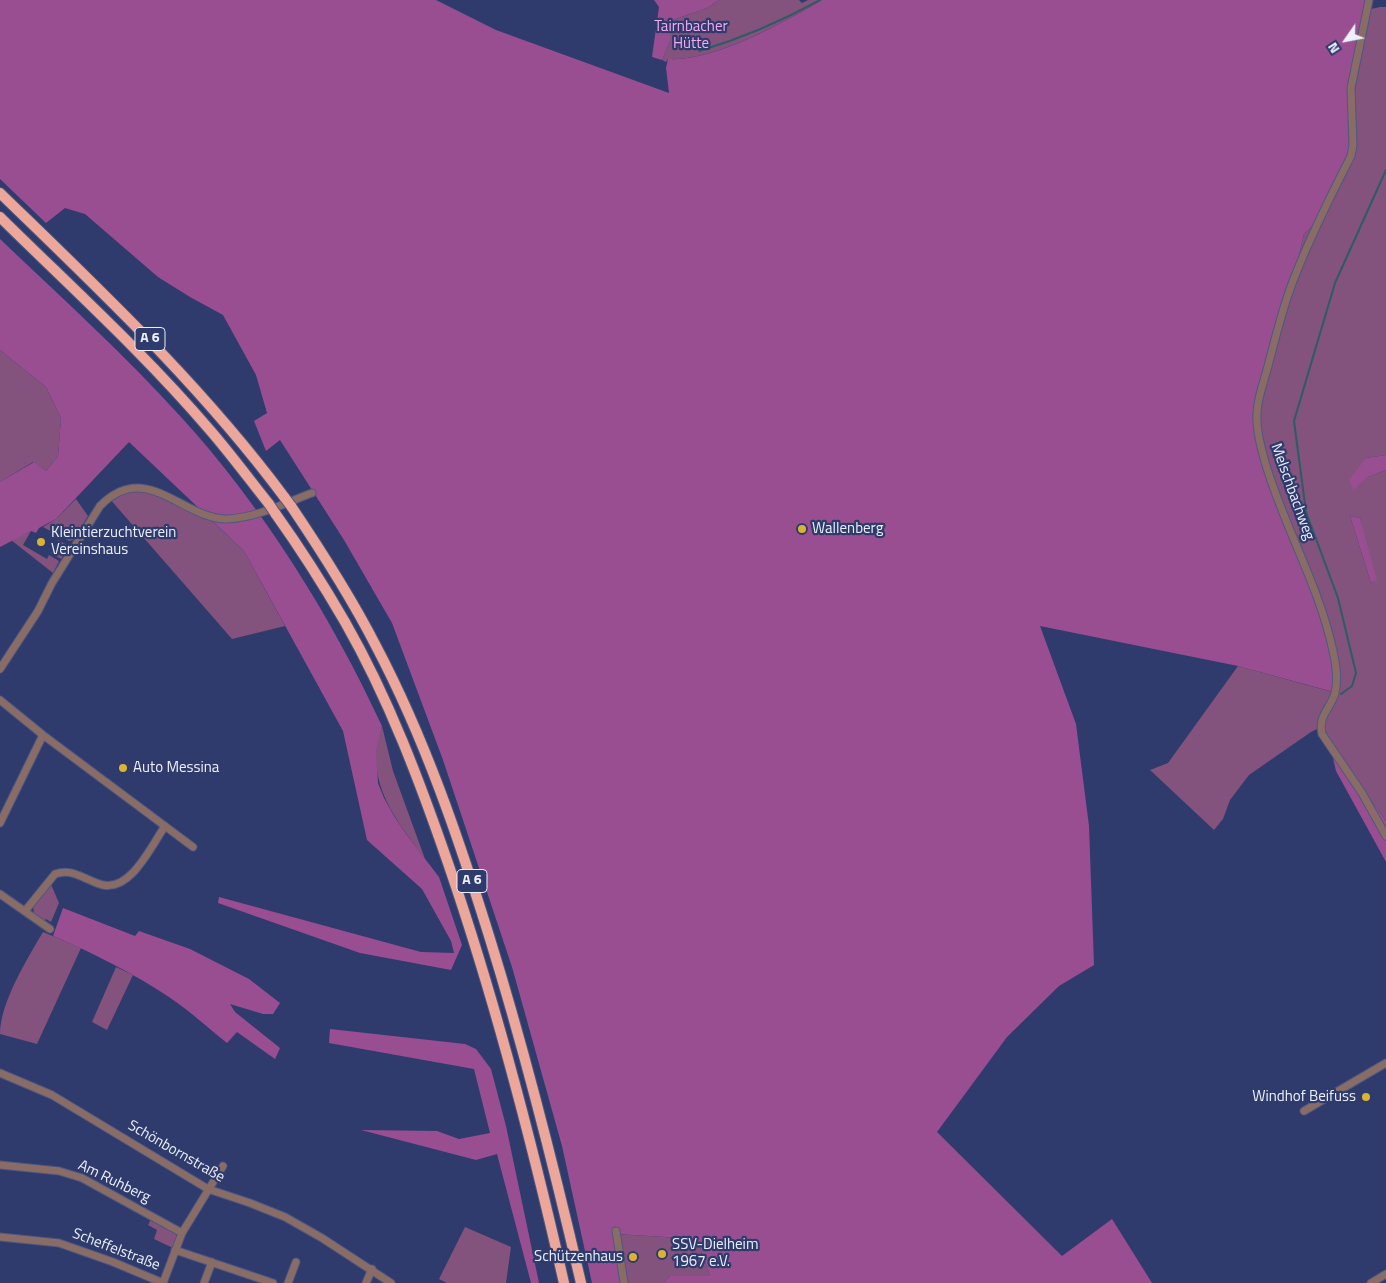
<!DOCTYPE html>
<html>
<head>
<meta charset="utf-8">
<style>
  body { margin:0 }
  #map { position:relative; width:1386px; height:1283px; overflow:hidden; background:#2f3b6c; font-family:"Titillium Web",sans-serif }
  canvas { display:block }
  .north { position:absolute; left:1321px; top:15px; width:50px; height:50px; -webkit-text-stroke:4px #2f3b6c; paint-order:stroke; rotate:237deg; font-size:14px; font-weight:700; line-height:20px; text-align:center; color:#ecf0fc }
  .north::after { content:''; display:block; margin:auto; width:18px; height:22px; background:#ecf0fc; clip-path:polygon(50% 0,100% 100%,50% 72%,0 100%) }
</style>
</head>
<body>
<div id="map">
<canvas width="1386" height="1283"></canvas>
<div class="north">N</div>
</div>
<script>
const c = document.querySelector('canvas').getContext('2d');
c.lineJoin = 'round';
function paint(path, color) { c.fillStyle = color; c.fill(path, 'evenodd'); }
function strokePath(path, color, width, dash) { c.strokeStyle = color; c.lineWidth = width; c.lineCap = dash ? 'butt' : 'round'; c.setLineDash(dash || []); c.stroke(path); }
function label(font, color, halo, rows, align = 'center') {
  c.font = font + ' "Titillium Web",sans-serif'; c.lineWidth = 4.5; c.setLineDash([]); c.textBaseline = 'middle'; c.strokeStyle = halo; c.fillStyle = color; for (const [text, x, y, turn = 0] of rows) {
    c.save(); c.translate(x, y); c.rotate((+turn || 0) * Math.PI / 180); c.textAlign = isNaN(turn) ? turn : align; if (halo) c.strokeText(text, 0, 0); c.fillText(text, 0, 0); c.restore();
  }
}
paint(new Path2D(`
  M719 0H799L802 3 808 0H822C783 23 712 62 668 59L666 62 662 60 670 41V25L673 20 707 8Z
  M1380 7H1386V455L1366 458 1354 489 1368 477 1386 470V821L1336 752 1323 726 1311 732 1249 775 1230 800 1223 819 1214 830 1150 770 1168 763 1238 666 1336 693 1294 534 1267 462 1260 429 1259 412 1289 299 1304 234 1324 215 1354 95 1371 9ZM1350 516 1360 518 1372 583H1371Z
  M0 350 46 387 61 418 58 456 46 471 33 462 0 482Z
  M143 488 210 519 244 551 285 626 232 639 109 498Z
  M76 499 88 516 73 540 69 541 43 527 56 519Z
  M31 531 23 545 47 559 49 555 59 561 53 573 11 540Z
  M58 540 69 546 61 559 51 553Z
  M382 726 393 771 425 859C401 827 374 794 376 753 376 744 380 735 382 726Z
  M50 882 59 903 51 922 46 919 44 922 34 913 33 907Z
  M43 932 81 948 37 1044 0 1034C0 1003 27 959 43 932Z
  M116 967 133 975 107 1030 92 1022Z
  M151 1219 175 1232 177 1238 173 1248 154 1239 157 1230 148 1225Z
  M465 1227 511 1247 506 1283H447L439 1279Z
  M616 1234 697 1239 710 1276H670L664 1283H627Z`), '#83527d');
paint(new Path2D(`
  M0 0H436L496 30 669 93 666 68 668 59C713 62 783 23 822 0H1372L1354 95 1355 145 1324 215 1304 234 1289 299 1259 412 1260 429 1267 462 1331 635 1337 693 1238 666 1040 626 1076 724 1089 826 1094 965 1059 986 1007 1037 937 1132 1062 1256 1112 1219 1152 1283H664L670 1276H710L697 1239 617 1234 627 1283H592L562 1146 512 967 443 760 392 623 344 540 280 440 266 451 254 421 267 413 256 375 223 315 190 297 158 277 85 214 65 208 46 223 0 179Z
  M654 0H719L707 8 673 20 670 25V41L662 60 652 57 659 7Z
  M0 239C61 297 124 354 181 417 263 507 331 616 382 726L376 752 378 783 384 798 394 816 406 834 439 877 462 945 451 970 360 953 218 903 219 897 421 952 454 953 451 941 422 889 367 840 343 731 244 551 129 442 56 519 39 528 36 533 31 531 0 547V482L34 462 46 471 58 456 61 418 46 387 0 350Z
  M1386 455V470L1368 477 1354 490 1349 480 1366 458Z
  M1350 516 1360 518 1377 580 1371 583Z
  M1336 752 1386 821V862L1336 771 1332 754Z
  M63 908 135 936 139 931 190 949 249 979 280 1003 273 1014H263L230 1004 235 1012 280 1048 275 1059 237 1032 227 1043C208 1028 190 1011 169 997 133 973 93 953 53 936Z
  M330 1029 465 1044 476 1049 491 1069 506 1126 539 1283H531L497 1154 476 1160 361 1130 437 1131 459 1139 490 1133 474 1069 329 1043Z`), '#994e92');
strokePath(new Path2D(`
  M699 51C743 38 780 22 820 0
  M1341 694 1352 686 1356 673 1338 598 1306 512 1294 421 1335 283 1386 170`), '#2d5c65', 2);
const minor = new Path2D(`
  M1369 0 1351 88 1353 145 1351 156C1331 195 1311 235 1295 276 1283 305 1276 336 1268 366 1264 382 1257 398 1257 414 1256 430 1261 447 1265 462 1284 527 1319 585 1333 651 1336 664 1338 680 1335 693 1330 710 1318 715 1322 734L1362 793 1386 836
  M0 669 38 611 52 583 100 506C146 459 182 519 227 519 256 518 285 503 312 493
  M0 700 43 735 0 823
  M43 735 193 847
  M0 894 50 929
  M25 911 55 874C66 870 74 873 85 878 90 880 97 884 103 885 131 891 152 845 165 826
  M0 1073 52 1095 208 1189 250 1203 285 1217 322 1238 391 1283
  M1304 1111 1386 1063
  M0 1165 59 1171 82 1178 182 1233
  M616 1231 624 1283
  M0 1237 59 1243 113 1262 163 1283
  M175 1250 273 1283
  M163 1283 182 1233 223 1166
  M204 1283 212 1262
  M288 1283 296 1262
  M366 1283 372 1269
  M1371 1283 1386 1274`);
const highway = new Path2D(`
  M0 193C101 291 201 385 285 498
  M0 217C71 287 145 354 209 429 230 453 249 479 269 504
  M291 506C322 552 351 597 376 646 425 739 459 839 490 939 525 1052 554 1167 581 1283
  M275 513C300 548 323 584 345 622 389 699 420 782 449 866 496 1003 532 1142 564 1283`);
strokePath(minor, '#4d5883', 9);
strokePath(highway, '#4d5883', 12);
strokePath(minor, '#8a6c66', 7);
strokePath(highway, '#eda79a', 10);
const highwayBridge = new Path2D(`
  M285 498 291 506
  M269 504 275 513`);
strokePath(highwayBridge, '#4d5883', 12, []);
strokePath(highwayBridge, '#eda79a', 10);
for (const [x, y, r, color] of [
  [802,529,5,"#dab333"],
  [41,542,5,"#dab333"],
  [123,768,5,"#dab333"],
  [1366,1097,5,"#dab333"],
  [662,1254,5,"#dab333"],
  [633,1257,5,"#dab333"]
]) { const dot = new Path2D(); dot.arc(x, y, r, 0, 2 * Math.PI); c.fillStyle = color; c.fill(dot); strokePath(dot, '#2f3b6c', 2); }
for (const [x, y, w] of [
  [150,339,30],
  [472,881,30]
]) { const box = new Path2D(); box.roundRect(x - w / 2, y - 11.5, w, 23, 4); c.fillStyle = '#2f3b6c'; c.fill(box); strokePath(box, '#ecf0fc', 1); }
label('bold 14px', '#ecf0fc', null, [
  ["A 6",150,339],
  ["A 6",472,881]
]);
label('15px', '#f9a9f0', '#2f3b6c', [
  ["Tairnbacher",691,27],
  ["Hütte",691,44]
]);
label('15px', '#ecf0fc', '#2f3b6c', [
  ["Melschbachweg",1292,492,70],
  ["Schönbornstraße",176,1152,30],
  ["Am Ruhberg",114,1182,26],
  ["Scheffelstraße",116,1250,21]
]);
label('15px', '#ecf0fc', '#2f3b6c', [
  ["Wallenberg",812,529],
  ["Kleintierzuchtverein",51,533],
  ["Vereinshaus",51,550],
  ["Auto Messina",133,768],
  ["Windhof Beifuss",1356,1097,"right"],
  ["SSV-Dielheim",672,1245],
  ["1967 e.V.",672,1262],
  ["Schützenhaus",623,1257,"right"]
], 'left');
</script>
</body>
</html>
